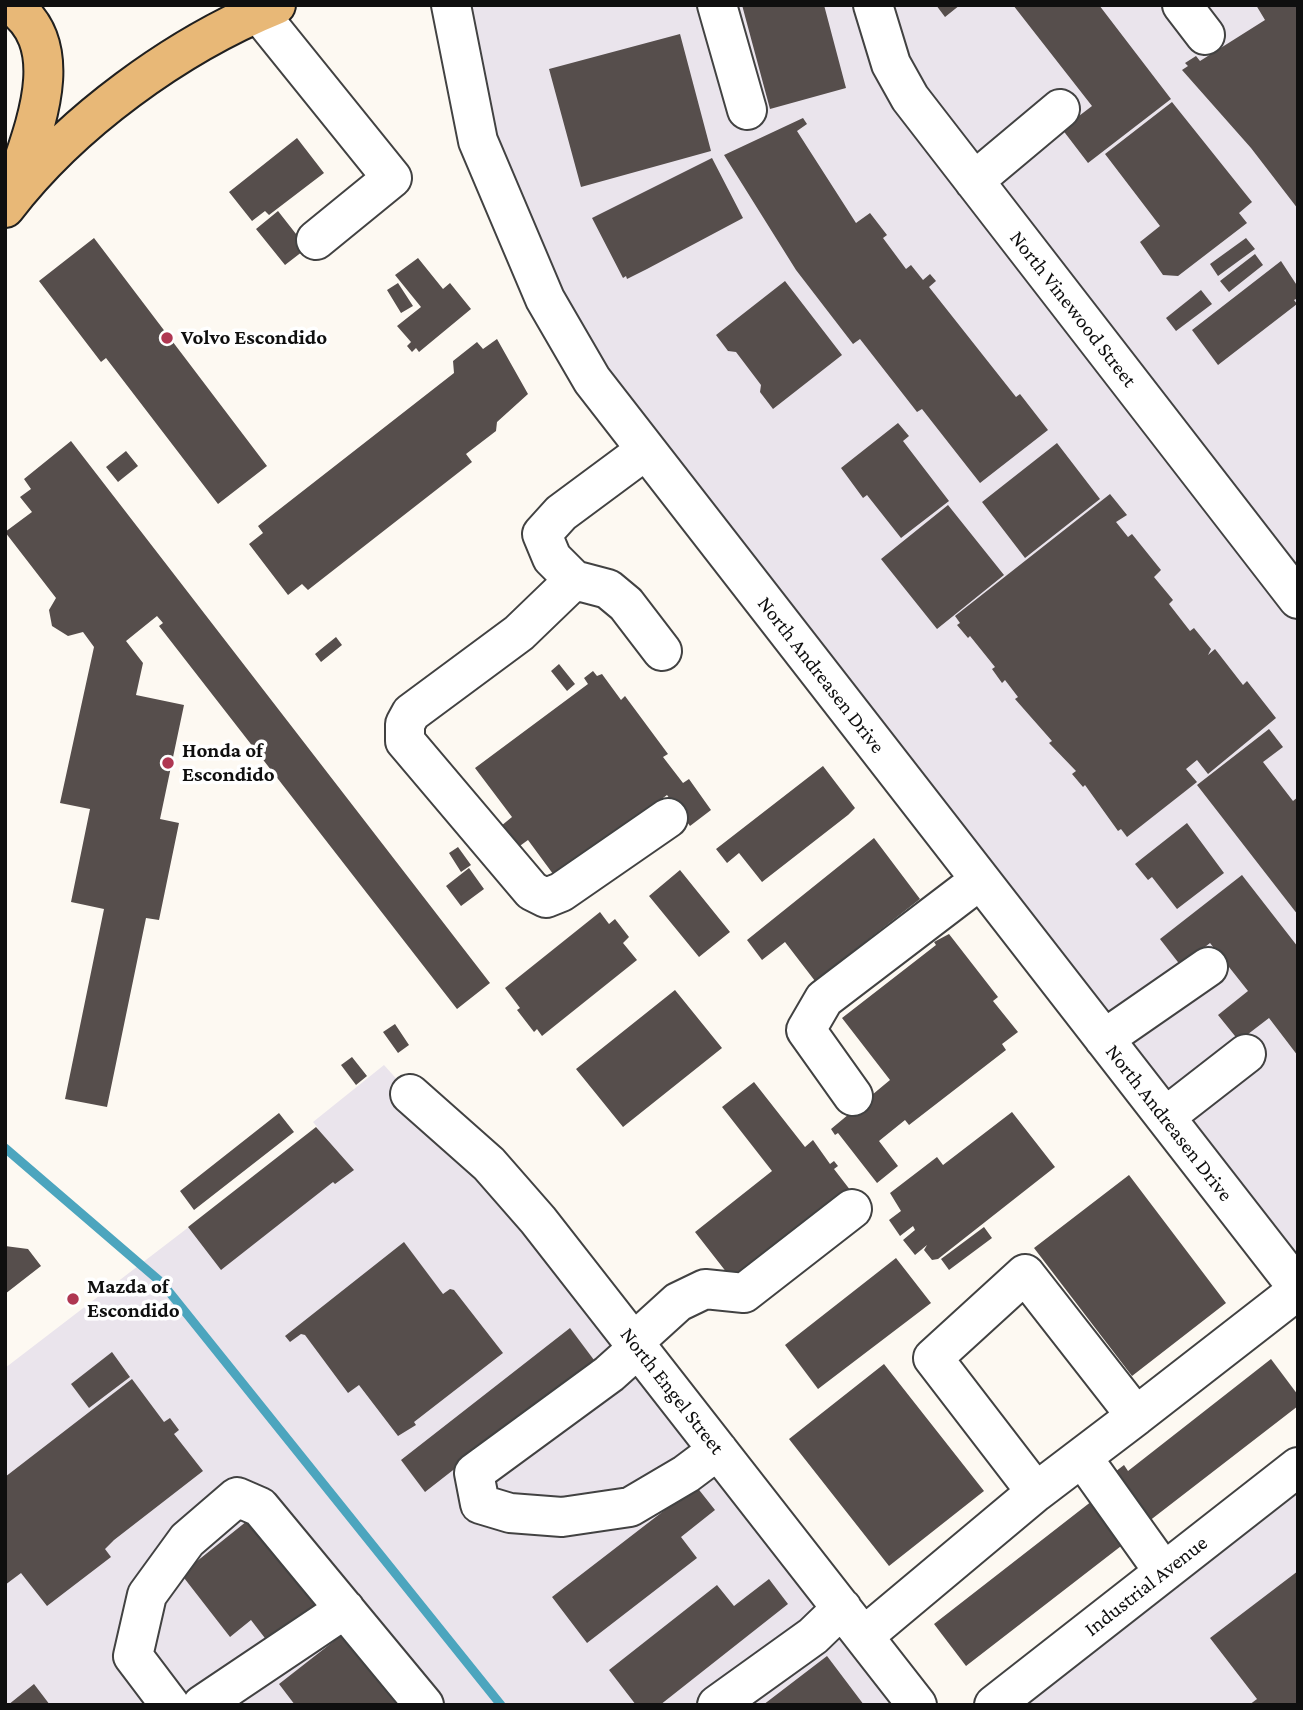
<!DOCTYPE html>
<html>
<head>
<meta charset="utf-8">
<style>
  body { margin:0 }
  #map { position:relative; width:1303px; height:1710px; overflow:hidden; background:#fdf9f2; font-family:"Crimson Pro",serif }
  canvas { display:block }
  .frame { position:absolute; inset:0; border:7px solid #0f0f0f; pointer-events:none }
</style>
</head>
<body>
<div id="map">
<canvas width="1303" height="1710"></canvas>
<div class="frame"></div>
</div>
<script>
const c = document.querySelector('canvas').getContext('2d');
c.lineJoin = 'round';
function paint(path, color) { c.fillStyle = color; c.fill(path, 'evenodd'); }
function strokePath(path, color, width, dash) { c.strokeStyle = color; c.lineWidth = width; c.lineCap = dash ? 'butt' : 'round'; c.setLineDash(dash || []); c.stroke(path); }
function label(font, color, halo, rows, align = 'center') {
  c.font = font + ' "Crimson Pro",serif'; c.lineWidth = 7; c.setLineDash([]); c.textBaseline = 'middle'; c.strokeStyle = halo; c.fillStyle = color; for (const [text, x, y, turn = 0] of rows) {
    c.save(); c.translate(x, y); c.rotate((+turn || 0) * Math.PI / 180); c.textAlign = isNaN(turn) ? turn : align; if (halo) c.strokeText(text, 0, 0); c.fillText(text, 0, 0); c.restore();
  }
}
paint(new Path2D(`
  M451 5H1298V1288L545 298Z
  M384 1065 410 1094 917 1705H5V1368L318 1128 313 1122Z
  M1298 1467V1705H994Z`), '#eae4ec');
strokePath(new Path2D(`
  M5 1148 162 1283 501 1705`), '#4ca5be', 9);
paint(new Path2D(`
  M742 5H824L846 88 770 109Z
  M936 5H960L945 17Z
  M1013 5H1099L1171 99 1088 163 1062 129 1092 106Z
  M1256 5H1298V209L1251 148 1182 70 1188 66 1185 63 1196 56 1200 61 1265 20Z
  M680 34 711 151 581 187 549 69Z
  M1172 102 1252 202 1239 213 1247 223 1178 276 1163 275 1140 242 1160 226 1105 154Z
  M803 118 807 124 797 131 856 223 870 213 887 235 883 238 906 269 911 265 923 280 930 274 936 281 929 287 1016 397 1020 394 1048 430 980 483 922 409 917 412 860 339 853 344 796 270 724 155Z
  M297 138 324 173 269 215 265 211 252 221 229 192Z
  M712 158 743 218 647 269 627 279 626 276 623 278 592 218Z
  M278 211 307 248 285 265 256 229Z
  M94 238 267 466 218 504 106 358 101 362 39 281Z
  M1246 238 1255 249 1218 276 1210 264Z
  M1255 254 1263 265 1229 292 1220 281Z
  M418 258 443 289 450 283 471 309 419 352 416 348 412 352 407 346 411 342 397 326 421 307 395 275Z
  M1281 261 1298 287V298L1294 300 1297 304 1218 365 1192 330Z
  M785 281 842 355 773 409 760 392 761 385 736 352 728 351 716 335Z
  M398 283 413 306 401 313 387 290Z
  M1201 290 1212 304 1176 331 1166 318Z
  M497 339 528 394 497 422 496 431 466 454 472 462 308 590 302 584 288 595 249 544 263 533 258 526 454 373 453 361 477 342 483 349Z
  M898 423 909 436 903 441 949 501 901 538 867 495 863 498 841 468Z
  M71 441 490 983 457 1009 159 626 163 623 157 616 126 641 143 663 136 695 184 705 160 819 179 823 159 920 146 918 107 1107 65 1099 104 909 71 902 90 809 60 803 94 647 83 632 68 636 52 626 49 610 56 598 5 532 32 512 20 497 31 489 24 479Z
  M1057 443 1100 499 1025 558 982 502Z
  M126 451 138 466 118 482 106 467Z
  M1110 494 1127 515 1116 522 1128 537 1132 534 1161 570 1154 577 1173 600 1169 604 1190 631 1194 628 1211 649 1208 655 1215 649 1243 685 1247 681 1276 718 1208 774 1197 760 1186 769 1197 782 1127 837 1121 829 1118 831 1085 785 1083 787 1072 774 1076 771 1049 743 1052 741 1015 699 1018 697 1005 680 1002 683 992 669 995 667 970 636 968 638 957 625 960 623 955 616Z
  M948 505 1004 575 937 629 881 559Z
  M336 637 342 645 321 662 315 654Z
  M559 664 575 684 567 691 551 671Z
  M593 671 597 676 602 674 621 700 625 696 668 754 663 757 683 783 689 779 711 810 690 826 667 795 556 878 528 840 517 848 501 826 512 817 475 768 588 684 584 678Z
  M1269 729 1283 747 1263 762 1293 801 1298 797V915L1197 785Z
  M823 766 855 808 848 815 762 882 739 853 727 863 716 849Z
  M1187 823 1224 873 1177 909 1152 877 1148 880 1135 864Z
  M874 838 920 899 815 981 785 942 762 960 747 940Z
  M458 847 471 865 461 872 449 853Z
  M469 868 484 889 461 906 446 886Z
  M680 870 730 932 699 957 649 896Z
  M1242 875 1298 947V1056L1269 1018 1239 1041 1218 1015 1248 991 1210 943 1181 966 1160 939Z
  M600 912 609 924 615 919 629 937 623 943 637 960 542 1036 537 1029 534 1032 517 1010 520 1008 505 988Z
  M949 934 998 997 993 1001 1018 1032 1002 1044 1006 1050 909 1125 905 1120 879 1141 898 1166 877 1183 838 1133 835 1135 831 1129 890 1080 842 1018 936 945 934 942Z
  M675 990 722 1048 623 1127 576 1069Z
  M395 1024 409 1045 398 1053 383 1032Z
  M352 1057 367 1076 356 1085 341 1065Z
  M754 1082 805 1147 813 1140 830 1164 834 1161 838 1166 834 1169 854 1195 738 1287 695 1232 772 1171 722 1107Z
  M1012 1112 1055 1167 938 1259 932 1260 924 1250 927 1245 915 1255 903 1240 915 1230 913 1226 900 1236 889 1220 901 1211 890 1193 937 1157 943 1165Z
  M279 1113 294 1132 194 1210 180 1191Z
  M316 1127 354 1170 335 1184 333 1182 221 1270 188 1227Z
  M1129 1175 1226 1303 1132 1376 1034 1248Z
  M984 1227 992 1238 949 1270 941 1259Z
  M404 1242 443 1294 450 1289 454 1290 503 1353 414 1422 416 1425 398 1436 359 1385 348 1393 305 1335 301 1334 290 1342 285 1336Z
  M5 1246 28 1249 41 1266 5 1294Z
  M896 1258 931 1303 818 1389 785 1345Z
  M570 1328 594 1360 425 1492 401 1460Z
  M112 1352 130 1377 89 1408 71 1384Z
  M1271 1359 1298 1395V1406L1144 1525 1111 1475 1124 1465 1128 1471Z
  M884 1364 984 1491 889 1566 789 1439Z
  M132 1379 164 1422 170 1418 179 1430 174 1434 203 1471 114 1540 105 1549 111 1557 47 1606 21 1573 5 1585V1477Z
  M696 1486 715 1510 681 1537 697 1558 587 1643 552 1597Z
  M1092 1501 1125 1543 966 1666 934 1624Z
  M252 1517 322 1606 271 1646 251 1620 230 1637 181 1574Z
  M1298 1571V1705H1249L1257 1699 1210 1638Z
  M769 1579 788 1604 660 1705H636L609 1670 717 1585 734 1606Z
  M343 1634 398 1705H295L279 1684Z
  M827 1656 864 1705H763Z
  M34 1684 50 1705H8Z`), '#564e4c');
const minor = new Path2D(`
  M451 5 478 141 545 299 592 380 1298 1288
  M717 5 747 110
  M873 5 891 64 910 98 1298 599
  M1182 5 1205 35
  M258 12 392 178 316 240
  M974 181 1060 109
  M646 450 561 513 542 534 552 558 574 580 608 589 626 604 662 651
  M574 580 519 633 411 713 405 724V741L532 891 546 898 561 892 668 818
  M1104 1039 1208 967
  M410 1094 489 1164 538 1220 917 1705
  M853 1096 806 1030 824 999 980 880
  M1165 1117 1246 1054
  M634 1342 678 1302 705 1289 744 1293 852 1209
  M638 1348 609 1374 474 1473 480 1504 510 1513 562 1517 630 1507 686 1474 718 1450
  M1082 1457 1164 1572
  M1036 1492 1136 1416
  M864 1636 1036 1492 933 1358 1025 1274 1136 1416 1298 1290
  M170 1705 133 1656 147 1595 187 1540 237 1497 260 1507 424 1705
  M202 1705 345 1609
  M717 1705 813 1636 842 1608
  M994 1705 1298 1467`);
const major = new Path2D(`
  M11 5C73 47 30 137 13 192
  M5 208C70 123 177 45 276 5`);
strokePath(minor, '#424242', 42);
strokePath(major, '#202020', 42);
strokePath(minor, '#fff', 38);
strokePath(major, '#e8b877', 38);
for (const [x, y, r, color] of [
  [167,338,7,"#af3752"],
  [168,763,7,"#af3752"],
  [73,1299,7,"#af3752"]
]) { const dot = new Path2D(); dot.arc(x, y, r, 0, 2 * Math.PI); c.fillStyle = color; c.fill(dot); strokePath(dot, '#fff', 2.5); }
label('21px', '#0f0f0f', '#fff', [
  ["North Vinewood Street",1073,309,52],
  ["North Andreasen Drive",821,675,52],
  ["North Andreasen Drive",1169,1123,52],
  ["North Engel Street",672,1391,52],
  ["Industrial Avenue",1146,1586,-38]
]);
label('bold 21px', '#0f0f0f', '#fff', [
  ["Volvo Escondido",181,338],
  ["Honda of",182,751],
  ["Escondido",182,775],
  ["Mazda of",87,1287],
  ["Escondido",87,1311]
], 'left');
</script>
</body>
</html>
